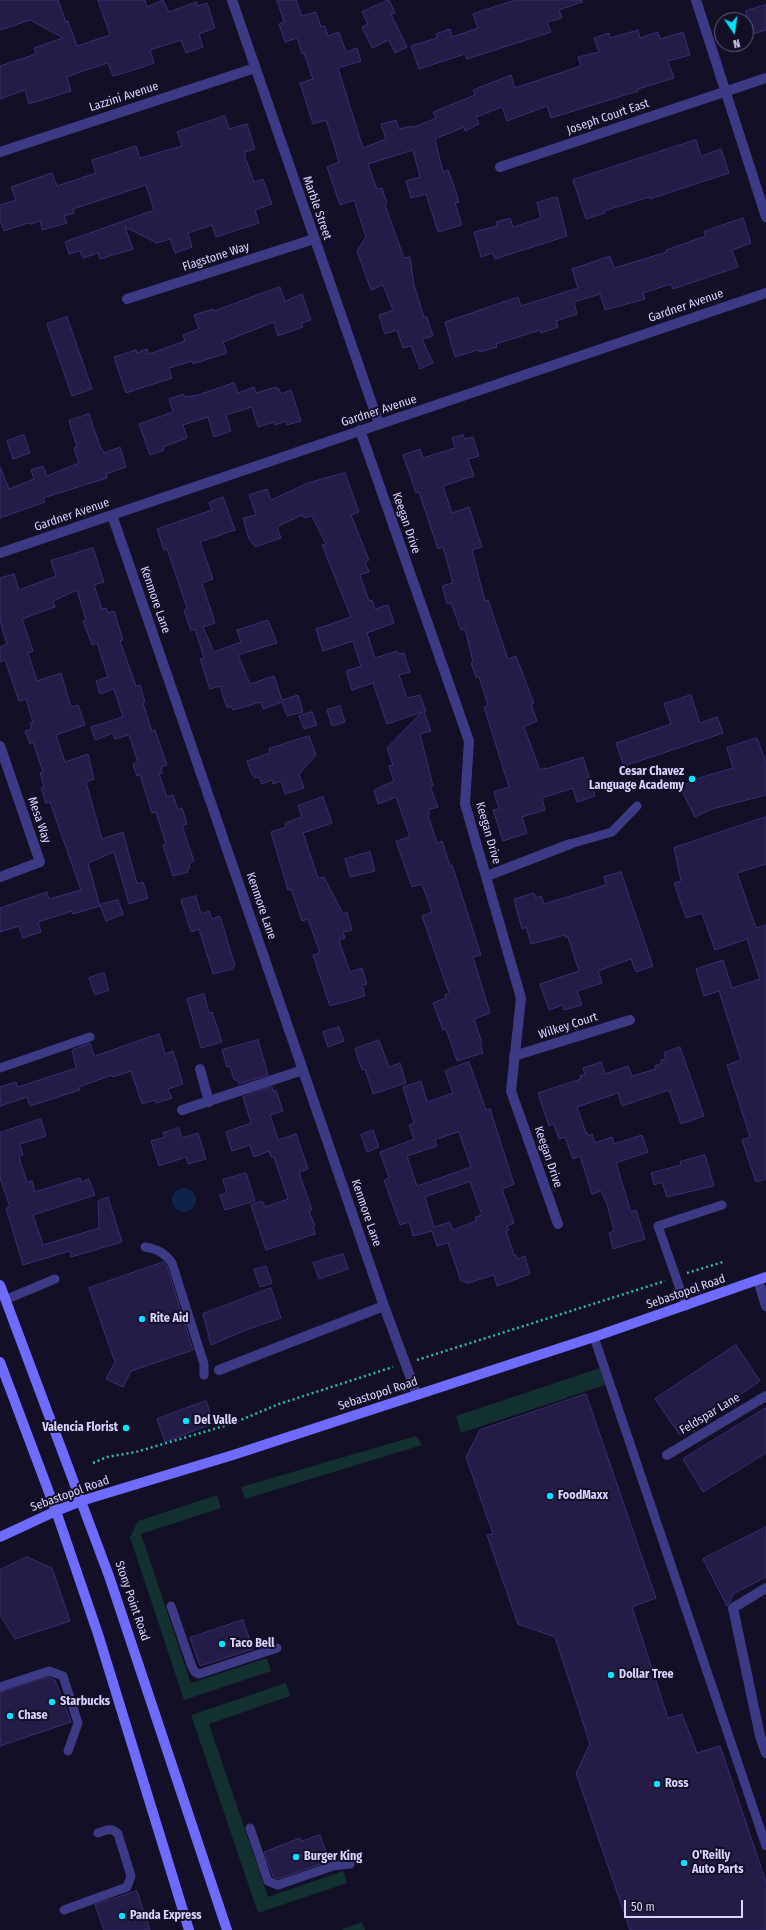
<!DOCTYPE html>
<html>
<head>
<meta charset="utf-8">
<style>
  body { margin:0 }
  #map { position:relative; width:766px; height:1930px; overflow:hidden; background:#130f26; font-family:"Fira Sans Condensed",sans-serif }
  canvas { display:block }
  .north { position:absolute; left:714px; top:12px; width:40px; height:40px; box-sizing:border-box; background:#130f26; border:1px solid #625e7d; border-radius:50%; rotate:167deg; font-size:11px; font-weight:700; line-height:16px; text-align:center; color:#d9d4ff }
  .north::after { content:''; display:block; margin:auto; width:14px; height:18px; background:#00e5ff; clip-path:polygon(50% 0,100% 100%,50% 72%,0 100%) }
  .scale { position:absolute; left:624px; top:1900px; width:119px; height:18px; box-sizing:border-box; border:2px solid #d9d4ff; border-top:0; padding-left:5px; font-size:12px; line-height:14px; white-space:nowrap; color:#d9d4ff; -webkit-text-stroke:3px #130f26; paint-order:stroke }
</style>
</head>
<body>
<div id="map">
<canvas width="766" height="1930"></canvas>
<div class="north">N</div>
<div class="scale">50 m</div>
</div>
<script>
const c = document.querySelector('canvas').getContext('2d');
c.lineJoin = 'round';
function paint(path, color) { c.fillStyle = color; c.fill(path, 'evenodd'); }
function strokePath(path, color, width, dash) { c.strokeStyle = color; c.lineWidth = width; c.lineCap = dash ? 'butt' : 'round'; c.setLineDash(dash || []); c.stroke(path); }
function label(font, color, halo, rows, align = 'center') {
  c.font = font + ' "Fira Sans Condensed",sans-serif'; c.lineWidth = 4; c.setLineDash([]); c.textBaseline = 'middle'; c.strokeStyle = halo; c.fillStyle = color; for (const [text, x, y, turn = 0] of rows) {
    c.save(); c.translate(x, y); c.rotate((+turn || 0) * Math.PI / 180); c.textAlign = isNaN(turn) ? turn : align; if (halo) c.strokeText(text, 0, 0); c.fillText(text, 0, 0); c.restore();
  }
}
paint(new Path2D(`
  M600 1368 605 1385 461 1433 456 1416Z
  M416 1436 422 1445 245 1499 241 1487Z
  M217 1495 221 1508 141 1534 191 1683 267 1658 271 1671 184 1700 130 1537 138 1521Z
  M286 1683 290 1696 209 1724 268 1897 343 1871 347 1883 258 1913 191 1715Z
  M362 1922 365 1930H341Z`), '#12302f');
paint(new Path2D(`
  M172 1200a12 12 0 1 1 24 0a12 12 0 1 1-24 0Z`), '#0c2248');
const building = new Path2D(`
  M0 0H58L66 22 68 21 77 46 110 35 98 0H145L147 7 163 0 169 12 196 2 197 6 207 3 215 28 199 34 203 47 186 53 181 40 150 50 154 63 137 69 113 76 108 63 83 71 67 77 71 91 29 104 25 90 0 99V66L36 54 34 48 63 38 30 20 0 30Z
  M277 0H296L302 16 316 12 321 27 325 26 328 36 339 32 346 52 357 48 361 61 338 68 363 148 386 139 381 124 396 120 399 129 411 126 412 128 436 118 433 112 475 95 473 90 511 75 515 88 581 66 578 57 599 52 594 38 609 33 610 38 638 30 640 38 658 32 660 39 683 32 690 55 668 61 674 78 638 89V91L551 118 547 106 507 121 502 107 476 117 479 124 465 131 464 127 435 139 443 172 448 170 454 186 459 202 455 203 462 225 438 232 426 194 411 198 406 181 420 177 413 150 368 164 377 189 382 188 387 204 385 205 404 258 410 257 414 285 424 317H427L433 336 422 339 433 363 420 369 411 346 403 348 397 330 385 334 379 315 393 310 383 285 371 290 357 251 366 237 354 200 340 205 327 167 339 162 334 145 326 120 313 124 300 83 313 79 304 53 302 54 297 38 285 42 279 24 284 22Z
  M389 0 395 13 391 14 407 47 395 53 389 40 372 48 362 27 368 24 362 12Z
  M516 0H582V2L559 10 562 18 547 22 551 32 467 59 465 54 419 69 411 46 437 38 436 34 450 29 452 37 478 28 473 14Z
  M766 5V30L746 36V11Z
  M225 116 229 129 247 124 255 149 245 152V157L254 182 263 179 272 204 255 210 259 223 216 237 212 225 188 233 192 247 175 253 170 239 157 243 125 227 133 249 100 259 98 253 83 258 80 251 69 254 65 242 154 210 146 185 73 209 74 213 64 216 67 223 42 230 40 221 31 224 28 223 4 231 0 220V205L16 200 11 187 52 173 57 186 96 173 92 160 136 146 140 158 182 146 177 132Z
  M696 140 701 156 721 149 729 173 650 199 649 197 604 211 605 213 586 219 573 180Z
  M557 197 567 236 495 259 493 253 481 257 474 232 497 226 496 222 510 218 513 227 541 218 537 203Z
  M743 218 751 243 732 250 738 267 673 289 671 284 643 293 645 299 605 310 600 294 574 302 577 314 556 321 558 327 541 333 540 330 496 344 497 347 480 352 478 350 455 357 445 322 518 297 521 306 578 288 572 269 610 256 614 268 667 252 666 250 706 236 704 232Z
  M280 287 285 301 302 294 311 320 301 323 303 327 278 336 274 322 223 342 227 353 193 364 192 361 169 368 172 378 126 393 114 357 136 350 137 353 147 349 149 354 185 341 183 335 199 329 194 315 213 309V311Z
  M67 317 92 389 72 396 47 324Z
  M234 383 238 393 254 387 256 393 276 387 277 389H279L281 394 291 390 301 421 287 425 286 421 275 425 274 422 258 427 252 407 226 415 231 431 214 437 208 417 183 425 187 438 163 447 164 450 150 455 139 424 173 412 169 399 184 394V397L198 395Z
  M89 414 101 449H102L104 453 120 447 126 467 106 474 107 478 43 498 45 502 0 518V467L9 489 34 479 31 470 43 466 47 476 79 463 74 448 77 447 69 421Z
  M24 435 30 453 13 459 7 441Z
  M463 435 465 439 473 437 479 456 468 459 474 476 443 486 452 513 469 507 482 547 472 550 485 601 488 600 508 659 516 656 534 703 531 704 537 721 524 727 540 770 545 768 546 769 583 757 595 796 577 802 573 788 542 798 545 810 522 817 527 833 503 841 493 810 499 809 494 792 509 787 484 707 488 705 479 677H476L471 663 473 662 465 629 461 630 451 603 447 604 442 586 453 583 443 547 438 549 419 492 416 493 403 455 420 449 423 458 455 448 452 438Z
  M345 473 359 512 351 515 369 560 365 562 369 572 360 575 369 601 372 600 375 609 388 605 394 623 367 633 375 658 397 651 398 654 404 653 410 672 399 675 407 698 420 695 426 711 424 712 431 731 420 734 433 786H430L438 807 428 810 430 814 428 815 437 843 442 841 450 866 452 865 481 955 473 957 490 1013 474 1019 482 1043 480 1044 483 1053 457 1061 446 1029 443 1030 433 1003 446 998 445 995 449 993 422 916 432 912 422 884 412 887 396 841 410 837 396 797 378 804 374 790 394 781 389 766 393 765 387 748 422 712 387 724 373 683 352 690 346 671 361 666 353 641 323 651 316 629 351 617 322 545 326 544 312 516 304 518 302 515 277 527 281 538 255 547 249 539 243 518 256 515 249 495 267 489 271 500 308 483Z
  M223 497 235 530 200 542 213 579 202 583 215 623 203 627 214 652 241 642 237 630 268 620 277 643 238 655 250 684 274 676 282 700 298 695 303 712 287 716 282 702 263 709 261 702 233 710 231 706 227 708 220 686 210 689 200 659 204 658 195 629 191 631 184 610 187 608 167 549 164 550 157 529 212 510 209 503Z
  M93 548 104 582 94 585 102 609 106 608 108 613 114 611 123 640 120 641 136 686 140 685 145 702 143 703 152 731 155 730 167 765 161 767 162 773 159 774 167 797 173 795 178 810 182 808 187 824 182 826 194 861 189 863 190 868 187 869 188 872 173 876 163 845 166 844 156 812 152 813 140 775 137 776 133 764 138 762 129 735 115 739 113 733 95 740 91 727 123 717 114 689 100 694 96 681 108 677 97 643 92 645 83 621 86 620 77 590 53 601 55 607 22 619 33 651 28 653 37 681 61 673 71 707 78 705 85 725 56 735 65 762 88 754 94 779 86 782 102 839 123 832 137 884 143 882 148 898 129 904 114 852 88 863 100 906 73 914 72 911 38 922 41 932 23 938 19 926 0 932V908L47 892 49 899 81 890 50 802 46 803 41 788 44 787 40 773 43 772 33 742 30 744 25 731 32 729 30 723 33 722 26 699 19 701 5 660 0 662V647L7 644 0 621V578L14 574 19 590 56 576 51 561Z
  M691 695 700 723 717 717 723 733 624 766 616 743 671 724 664 704Z
  M340 706 345 722 332 726 327 710Z
  M312 712 317 725 304 729 299 716Z
  M309 736 316 755 299 774 304 788 285 794 281 781 273 784 272 780 262 784 259 777 255 778 254 774 252 775 247 761 270 753 269 749Z
  M757 738 766 762V795L712 809 695 817 680 787 699 778 733 768 727 748Z
  M323 797 332 823 303 833 318 878 324 877 343 914 347 912 352 930 343 932 345 938 339 940 350 972 362 968 367 984 362 985 365 996 330 1006 313 955 320 953 308 919 302 921 291 889 288 890 271 832 286 827 285 823 302 817 298 806Z
  M766 817V864L737 873 756 928 766 925V1179L756 1182 742 1140 750 1137 727 1065 741 1060 719 991 704 996 696 969 723 960 732 988 760 979 747 939 715 950 702 913 686 918 674 883 681 881 674 848Z
  M370 852 375 871 350 877 345 859Z
  M621 872 653 966 636 972 631 959 598 971 602 983 577 991 582 1005 564 1010 563 1005 549 1010 540 984 579 971 568 937 566 938 565 935 531 944 526 927 522 929 514 899 534 893 536 898 541 896 544 904 606 885 604 877Z
  M196 896 201 914 209 911 212 919 220 916 235 966 232 969 213 974 199 929 191 932 181 900Z
  M118 900 123 914 106 921 100 905Z
  M104 973 109 990 95 995 89 978Z
  M204 994 209 1013 212 1012 222 1042 201 1048 187 999Z
  M339 1027 344 1041 328 1047 323 1032Z
  M159 1034 165 1054 173 1051 183 1084 168 1089 172 1098 156 1103 155 1100 142 1104 131 1071 113 1077 112 1075 79 1087 80 1090 30 1106 27 1097 0 1106V1087L16 1082 18 1087 76 1068 72 1050 90 1043 94 1056Z
  M258 1040 268 1075 239 1084 237 1080H234L230 1066 227 1067 222 1050Z
  M379 1040 389 1067 400 1063 406 1083 373 1094 365 1069 362 1070 355 1049Z
  M680 1047 704 1116 681 1124 669 1090 622 1106 618 1093 577 1107 586 1133H587L589 1136 592 1134 595 1143 612 1137 614 1144 642 1135 648 1152 616 1163 631 1212 636 1210 645 1239 613 1249 609 1233 614 1231 607 1204 601 1191 592 1194 580 1156 573 1159 565 1137 559 1139 554 1124 549 1126 538 1093 581 1079 580 1076 585 1074 583 1068 601 1062 605 1074 628 1066 632 1076 656 1069 655 1066 662 1063 661 1060 666 1059 664 1053Z
  M469 1062 486 1110 490 1109 514 1184 502 1189 514 1223 507 1226 509 1230 506 1231 514 1255H516L518 1259 525 1256 530 1274 497 1286 494 1275 468 1283 461 1281 448 1243 437 1246 432 1231 413 1236 409 1222 400 1225 384 1180 389 1178 380 1152 414 1139 409 1125 414 1123 403 1087 421 1081 427 1102 453 1093 445 1071ZM459 1132 471 1167 417 1186 407 1156 437 1146 435 1140ZM470 1182 482 1215 475 1217 476 1221 453 1230 450 1222 434 1227 425 1197Z
  M272 1087 273 1091 276 1090 283 1111 270 1115 278 1140 296 1134 308 1169 299 1172 312 1210 309 1211 315 1226 313 1227 315 1234 266 1250 251 1205 262 1201 265 1207 288 1199 274 1157 272 1158 269 1151 254 1157 250 1145 232 1151 226 1132 251 1123 243 1097Z
  M41 1119 46 1136 20 1144 23 1155 19 1157 27 1182 32 1181 35 1192 80 1178 81 1182 89 1179 95 1195 33 1215 43 1245 99 1228 98 1201 108 1197 122 1242 71 1257 70 1251 23 1265 6 1208 10 1207 0 1178V1133Z
  M179 1128 182 1138 198 1133 206 1159 188 1164 186 1157 159 1166 151 1141 165 1137 163 1133Z
  M373 1130 379 1147 367 1152 361 1135Z
  M705 1155 714 1186 667 1197 662 1182 654 1185 651 1173 681 1165 680 1162Z
  M246 1173 255 1201 225 1210 220 1195 227 1193 223 1180Z
  M343 1254 348 1269 319 1279 313 1263Z
  M164 1262 167 1266 193 1350 131 1371 123 1387 106 1379 115 1362 89 1288Z
  M266 1266 272 1283 260 1287 254 1270Z
  M271 1288 281 1318 246 1330 211 1345 203 1314Z
  M736 1345 760 1381 680 1435 655 1399Z
  M586 1394 656 1598 632 1607 668 1718 682 1714 697 1753 720 1746 766 1882V1930H630L576 1773 590 1744 555 1637 518 1624 487 1535 493 1534 466 1457 480 1430Z
  M206 1401 214 1423 165 1442 157 1419Z
  M766 1408V1453L703 1492 683 1459Z
  M766 1527V1577L733 1594 730 1602 727 1606 703 1559Z
  M27 1557 52 1568 70 1621 15 1639 0 1615V1570Z
  M243 1620 253 1649 200 1666 190 1638Z
  M49 1677 55 1680 71 1722 0 1746V1693Z
  M320 1835 329 1861 278 1879 273 1876 264 1852 300 1838 301 1841Z
  M137 1891 150 1930H104L95 1905Z`);
paint(building, '#241b47');
strokePath(building, '#3b2d73', 1);
strokePath(new Path2D(`
  M687 1273 723 1262
  M417 1360 665 1281
  M93 1463 107 1457 136 1452 231 1424 279 1404 393 1367`), '#2fb8b0', 2.5, [2, 3]);
strokePath(new Path2D(`
  M570 844 612 832 637 806
  M0 1068 90 1037
  M145 1247C157 1249 165 1253 172 1263L204 1364V1375
  M7 1299 55 1279
  M686 1306 658 1226 722 1205
  M594 1337 766 1846
  M171 1606 192 1667 195 1672 199 1674 277 1648
  M0 1687 49 1671 63 1676 78 1723 68 1751
  M250 1828 268 1881 278 1885 333 1866 350 1864
  M64 1910 127 1887 131 1876 118 1834C112 1827 106 1830 98 1833`), '#3d3a85', 9);
strokePath(new Path2D(`
  M232 0 379 424
  M696 0 766 217
  M0 152 255 68
  M500 167 766 78
  M127 299 314 239
  M360 430 469 741 465 804 521 998 511 1091 558 1224
  M112 515 384 1306 417 1395
  M0 553 766 293
  M0 746 40 862 0 877
  M487 876 570 844
  M514 1056 630 1020
  M200 1069 209 1102
  M182 1110 303 1070
  M758 1280 766 1306
  M219 1370 384 1306
  M667 1455 766 1396
  M766 1588 733 1608 760 1736 766 1753`), '#3d3a85', 10);
strokePath(new Path2D(`
  M0 1285 109 1576 227 1930
  M0 1362 56 1511 98 1634 189 1930
  M0 1537 56 1511 81 1501 233 1455 594 1337 766 1277`), '#6f6bff', 10);
for (const [x, y, r, color] of [
  [692,779,4,"#00e5ff"],
  [142,1319,4,"#00e5ff"],
  [186,1421,4,"#00e5ff"],
  [126,1428,4,"#00e5ff"],
  [550,1496,4,"#00e5ff"],
  [222,1644,4,"#00e5ff"],
  [611,1675,4,"#00e5ff"],
  [52,1702,4,"#00e5ff"],
  [10,1716,4,"#00e5ff"],
  [657,1784,4,"#00e5ff"],
  [296,1857,4,"#00e5ff"],
  [684,1863,4,"#00e5ff"],
  [122,1916,4,"#00e5ff"]
]) { const dot = new Path2D(); dot.arc(x, y, r, 0, 2 * Math.PI); c.fillStyle = color; c.fill(dot); strokePath(dot, '#130f26', 1.5); }
label('12px', '#d9d4ff', '#130f26', [
  ["Lazzini Avenue",124,97,-18],
  ["Joseph Court East",608,117,-19],
  ["Marble Street",317,208,71],
  ["Flagstone Way",216,257,-18],
  ["Gardner Avenue",686,306,-19],
  ["Gardner Avenue",379,411,-18],
  ["Gardner Avenue",72,515,-19],
  ["Keegan Drive",406,523,71],
  ["Kenmore Lane",155,600,71],
  ["Mesa Way",39,820,71],
  ["Keegan Drive",488,833,74],
  ["Kenmore Lane",261,906,71],
  ["Wilkey Court",568,1026,-18],
  ["Keegan Drive",548,1157,71],
  ["Kenmore Lane",366,1213,71],
  ["Sebastopol Road",686,1292,-19],
  ["Sebastopol Road",378,1394,-18],
  ["Feldspar Lane",710,1414,-31],
  ["Sebastopol Road",70,1494,-20],
  ["Stony Point Road",132,1601,71]
]);
label('bold 12px', '#d9d4ff', '#130f26', [
  ["Cesar Chavez",684,772,"right"],
  ["Language Academy",684,786,"right"],
  ["Rite Aid",150,1319],
  ["Del Valle",194,1421],
  ["Valencia Florist",118,1428,"right"],
  ["FoodMaxx",558,1496],
  ["Taco Bell",230,1644],
  ["Dollar Tree",619,1675],
  ["Starbucks",60,1702],
  ["Chase",18,1716],
  ["Ross",665,1784],
  ["O'Reilly",692,1856],
  ["Auto Parts",692,1870],
  ["Burger King",304,1857],
  ["Panda Express",130,1916]
], 'left');
</script>
</body>
</html>
